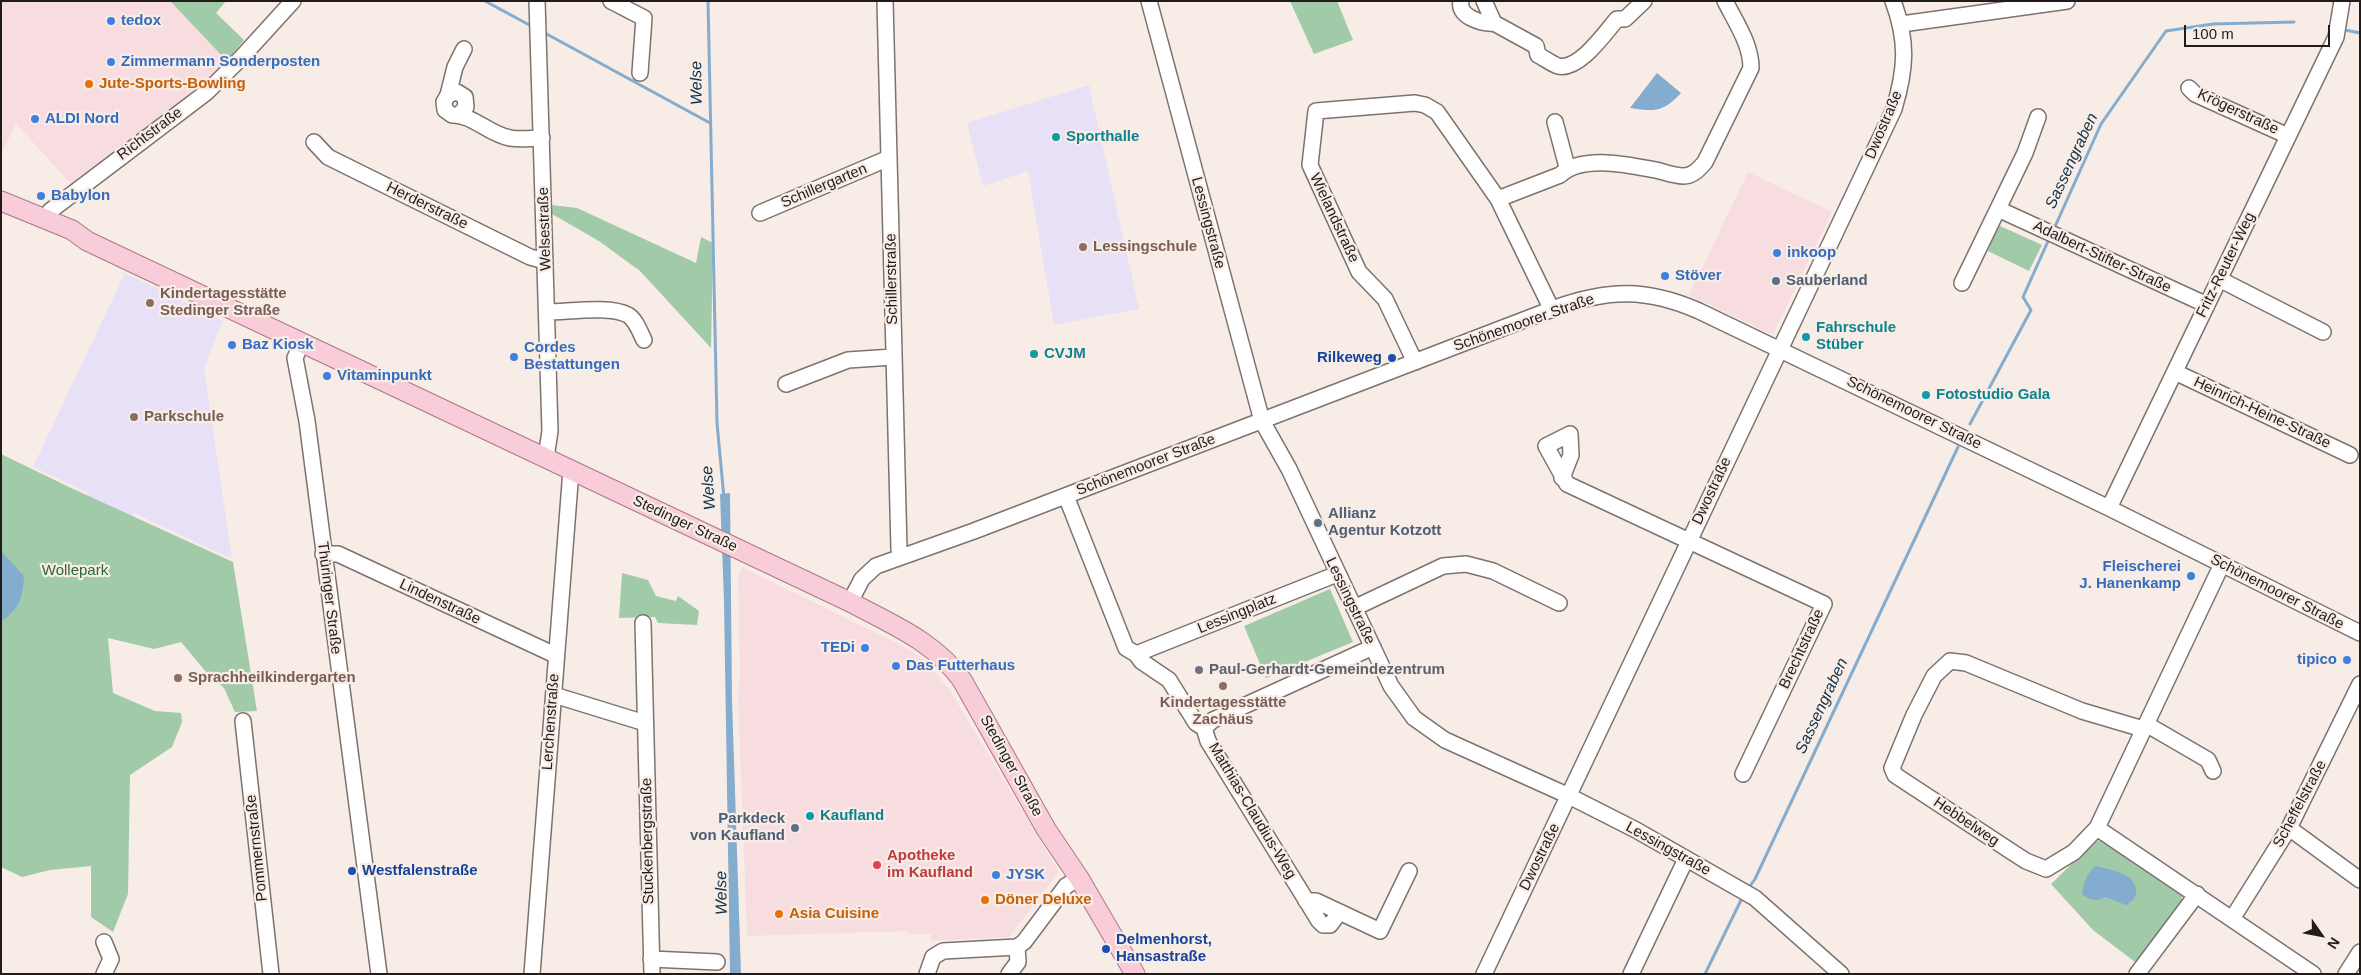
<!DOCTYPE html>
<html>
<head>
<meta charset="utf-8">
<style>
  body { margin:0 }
  #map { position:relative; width:2361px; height:975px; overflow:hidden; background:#f8ece6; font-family:Arial,sans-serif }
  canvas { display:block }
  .frame { position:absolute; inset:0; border:2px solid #211c1a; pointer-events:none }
  .north { position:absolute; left:2296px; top:910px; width:50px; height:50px; -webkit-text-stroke:4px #f8ece6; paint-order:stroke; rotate:123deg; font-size:14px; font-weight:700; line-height:20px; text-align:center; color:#211c1a }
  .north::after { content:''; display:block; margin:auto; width:18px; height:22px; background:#211c1a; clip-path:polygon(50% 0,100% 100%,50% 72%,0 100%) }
  .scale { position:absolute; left:2184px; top:25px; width:146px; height:22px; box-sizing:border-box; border:2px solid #211c1a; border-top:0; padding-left:6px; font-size:15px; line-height:18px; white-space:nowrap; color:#211c1a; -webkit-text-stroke:4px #f8ece6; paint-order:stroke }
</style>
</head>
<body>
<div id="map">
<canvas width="2361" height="975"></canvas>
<div class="frame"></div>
<div class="north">N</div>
<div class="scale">100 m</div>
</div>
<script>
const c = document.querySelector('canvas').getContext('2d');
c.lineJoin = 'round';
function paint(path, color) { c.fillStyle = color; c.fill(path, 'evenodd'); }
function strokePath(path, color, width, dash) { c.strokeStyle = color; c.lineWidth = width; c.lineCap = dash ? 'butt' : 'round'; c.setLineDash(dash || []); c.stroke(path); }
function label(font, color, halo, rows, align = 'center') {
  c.font = font + ' Arial,sans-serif'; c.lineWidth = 4.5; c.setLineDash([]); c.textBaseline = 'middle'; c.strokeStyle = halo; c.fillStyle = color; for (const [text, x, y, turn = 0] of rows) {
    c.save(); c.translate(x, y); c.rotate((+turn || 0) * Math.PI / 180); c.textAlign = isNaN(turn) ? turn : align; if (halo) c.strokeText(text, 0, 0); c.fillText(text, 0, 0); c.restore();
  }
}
paint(new Path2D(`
  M1 1H170L227 61 198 91 73 186 16 124 1 154Z
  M1748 172 1832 212 1773 335 1689 295Z
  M742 567 907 648 924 660 949 689 1059 872 1009 937 931 941V934H907V931L747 936 738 697 740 677 738 576Z`), '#f8dde0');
paint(new Path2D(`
  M1089 85 1139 309 1054 325 1028 171 983 186 967 123Z
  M125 273 223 321 204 368 232 559 134 513 122 539 78 520 89 493 33 467Z`), '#e8e0f6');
paint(new Path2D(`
  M170 1H226L216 13 244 40 227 61Z
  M1290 1H1337L1353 40 1314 54Z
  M552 205 577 208 696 263 701 237 713 243 711 348 640 271 599 241 552 214Z
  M1998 225 2042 245 2029 271 1988 251Z
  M1 454 71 488 233 562 257 711 235 712 224 688 207 673 181 642 154 649 108 638 113 693 155 711 181 713 182 722 172 747 130 775 128 894 113 932 91 917V866L50 870 22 877 1 867Z
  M622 573 648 580 656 596 676 601 678 596 699 611 697 625 658 623 655 617 619 618Z
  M1330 589 1353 642 1266 678 1244 626Z
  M2097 841H2106L2182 892C2184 915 2153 947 2139 965L2093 930 2051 884 2092 844Z`), '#a1caa8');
paint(new Path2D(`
  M1657 73 1681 93C1663 112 1655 112 1630 108Z
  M730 493 732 700 741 974H730L724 601 720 494Z
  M1 551 24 576C23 596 20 610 1 621Z
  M2096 866C2110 870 2138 873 2136 893 2135 900 2131 902 2126 905L2105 897C2096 902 2090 900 2082 894 2084 882 2087 873 2096 866Z`), '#83acce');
strokePath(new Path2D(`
  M485 1 533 27
  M708 1 717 423 724 498
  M2345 30 2360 33
  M543 32 710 123
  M2053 231 2101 124 2166 31 2213 24 2294 22
  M1970 424 2031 310 2023 297 2049 239
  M1748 889 1755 879 1958 447
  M1705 974 1743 896`), '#83acce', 3);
const minor = new Path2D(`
  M537 1 550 431 546 458
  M611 1 644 18 640 73
  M885 1 899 549 902 556
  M1149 1 1262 421 1289 469 1391 686 1414 718 1445 740 1569 796 1636 830 1755 898 1841 974
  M1461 1C1457 17 1483 24 1494 23
  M1484 1 1494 23 1536 46 1538 55C1544 58 1552 64 1558 66 1579 71 1605 33 1617 19H1625L1644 1
  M1902 24 2067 1
  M2189 88 2195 94 2288 136
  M448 95 455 67 464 49
  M460 114 466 107 465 97 457 92 448 95 444 102 445 110 452 115C472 114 490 135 510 138 520 140 532 138 542 138
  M1555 122 1567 167
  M314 142 328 157 530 257 545 261
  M1498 199 1560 175C1582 154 1629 165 1656 170 1664 172 1675 176 1683 176 1693 176 1699 169 1705 162L1751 68C1751 44 1736 23 1725 1
  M1998 209 2207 305
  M760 213 889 158
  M46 219 50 211 207 92 241 58 293 1
  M2219 279 2323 332
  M1962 283 2025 153 2038 117
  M547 312C568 312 610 305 628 315 636 320 640 332 644 340
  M302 342 295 358 307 421 379 974
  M1415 362 1385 299 1359 272 1310 165 1316 111 1415 103 1425 105 1437 112 1498 199 1552 310
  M2175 372 2350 455
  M786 384 848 360 893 357
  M1562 478 1571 455 1570 434 1546 446 1567 484 1824 604 1743 774
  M1066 496 1126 648 1136 654 1141 661 1169 680 1196 723 1204 728 1208 741 1319 921 1323 925H1330L1340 912
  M2109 508 2336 37 2342 1
  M323 554H338L555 655
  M850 602 862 579 876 566 974 531 1555 308C1608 289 1647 288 1699 311L2109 508 2360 633
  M1354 608 1443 566 1466 564 1493 571 1559 603
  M643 623 652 974
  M1136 654 1337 574
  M554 695 645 723
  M243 721 271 974
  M2146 724 2208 760 2213 771
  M1204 728 1213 720 1373 647
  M2143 729 2082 711 1966 663 1950 661 1934 676 1914 715 1892 768 1895 775 2009 850 2026 861 2046 869 2074 852 2097 828 2313 974
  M2097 828 2222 564
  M2289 828 2360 880
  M1306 901H1316L1380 931 1409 871
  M2232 919 2289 828 2360 684
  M651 959 717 962
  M104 974 111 959 104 942
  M532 974 571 470
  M927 974 933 957 943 951 1017 947 1024 942 1066 886 1079 878
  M1009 974 1018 962 1017 947
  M1484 974 1894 109C1906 69 1908 41 1893 1
  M1631 974 1686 859
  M2137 974 2197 894
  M2346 974 2360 952`);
const major = new Path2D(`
  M1 201 72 230 87 241 850 602C891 624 934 641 962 680L1046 829 1079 878 1135 974`);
strokePath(minor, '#7d736e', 18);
strokePath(major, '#aa7886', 21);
strokePath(minor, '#fff', 15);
strokePath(major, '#f8ccd9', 19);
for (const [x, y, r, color] of [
  [111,21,5,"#3f7fe0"],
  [111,62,5,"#3f7fe0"],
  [89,84,5,"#e8710a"],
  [35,119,5,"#3f7fe0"],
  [1056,137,5,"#0f9aa8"],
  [41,196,5,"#3f7fe0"],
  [1083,247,5,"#8d6e63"],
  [1777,253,5,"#3f7fe0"],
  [1665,276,5,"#3f7fe0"],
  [1776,281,5,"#5c6f8a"],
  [150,303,5,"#8d6e63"],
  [1806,337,5,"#0f9aa8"],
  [232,345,5,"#3f7fe0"],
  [1034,354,5,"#0f9aa8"],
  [514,357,5,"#3f7fe0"],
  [1392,358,5,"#1a4fb4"],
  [327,376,5,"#3f7fe0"],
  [1926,395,5,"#0f9aa8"],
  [134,417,5,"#8d6e63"],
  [1318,523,5,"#5c6f8a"],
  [2191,576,5,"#3f7fe0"],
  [865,648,5,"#3f7fe0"],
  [2347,660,5,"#3f7fe0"],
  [896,666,5,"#3f7fe0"],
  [1199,670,5,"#6b7280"],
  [178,678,5,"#8d6e63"],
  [1223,686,5,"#8d6e63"],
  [810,816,5,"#0f9aa8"],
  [795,828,5,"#5c6f8a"],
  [877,865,5,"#e0444e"],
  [352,871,5,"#1a4fb4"],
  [996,875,5,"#3f7fe0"],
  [985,900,5,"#e8710a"],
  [779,914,5,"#e8710a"],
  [1106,949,5,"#1a4fb4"]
]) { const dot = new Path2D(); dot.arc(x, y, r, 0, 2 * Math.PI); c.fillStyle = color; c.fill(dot); strokePath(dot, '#f8ece6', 2); }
label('bold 15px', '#366cbe', '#f8ece6', [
  ["tedox",121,21],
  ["Zimmermann Sonderposten",121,62],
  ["ALDI Nord",45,119],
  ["Babylon",51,196],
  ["inkoop",1787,253],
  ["Stöver",1675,276],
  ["Baz Kiosk",242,345],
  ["Cordes",524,348],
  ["Bestattungen",524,365],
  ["Vitaminpunkt",337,376],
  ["Fleischerei",2181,567,"right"],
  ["J. Hanenkamp",2181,584,"right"],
  ["TEDi",855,648,"right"],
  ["tipico",2337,660,"right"],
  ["Das Futterhaus",906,666],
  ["JYSK",1006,875]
], 'left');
label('bold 15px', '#c56008', '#f8ece6', [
  ["Jute-Sports-Bowling",99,84],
  ["Döner Deluxe",995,900],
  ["Asia Cuisine",789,914]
], 'left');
label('15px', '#211c1a', '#f8ece6', [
  ["Krögerstraße",2238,112,25],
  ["Dwostraße",1884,125,-67],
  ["Richtstraße",150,134,-37],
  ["Schillergarten",824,186,-23],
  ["Herderstraße",427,206,26],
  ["Wielandstraße",1334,218,65],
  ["Lessingstraße",1208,223,75],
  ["Welsestraße",545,229,-92],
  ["Adalbert-Stifter-Straße",2102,257,25],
  ["Fritz-Reuter-Weg",2226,265,-64],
  ["Schillerstraße",892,279,-91],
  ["Schönemoorer Straße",1524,323,-19],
  ["Schönemoorer Straße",1914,413,26],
  ["Heinrich-Heine-Straße",2262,413,25],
  ["Schönemoorer Straße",1146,465,-21],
  ["Dwostraße",1712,491,-65],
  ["Stedinger Straße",685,524,25],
  ["Schönemoorer Straße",2277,592,27],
  ["Thüringer Straße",329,598,83],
  ["Lessingstraße",1350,601,64],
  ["Lindenstraße",440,602,25],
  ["Lessingplatz",1237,614,-22],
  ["Brechtstraße",1802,649,-65],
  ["Lerchenstraße",551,722,-86],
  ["Stedinger Straße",1011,766,61],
  ["Scheffelstraße",2300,804,-62],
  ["Matthias-Claudius-Weg",1252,811,59],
  ["Hebbelweg",1966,822,34],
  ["Stuckenbergstraße",648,841,-91],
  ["Pommernstraße",257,848,-96],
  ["Lessingstraße",1668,849,29],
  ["Dwostraße",1540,857,-64]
]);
label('bold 15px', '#0d838f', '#f8ece6', [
  ["Sporthalle",1066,137],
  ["Fahrschule",1816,328],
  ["Stüber",1816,345],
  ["CVJM",1044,354],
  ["Fotostudio Gala",1936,395],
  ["Kaufland",820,816]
], 'left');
label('bold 15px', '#785e54', '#f8ece6', [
  ["Lessingschule",1093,247],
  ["Kindertagesstätte",160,294],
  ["Stedinger Straße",160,311],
  ["Parkschule",144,417],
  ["Sprachheilkindergarten",188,678],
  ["Kindertagesstätte",1223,703,"center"],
  ["Zachäus",1223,720,"center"]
], 'left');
label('bold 15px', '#4e5e75', '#f8ece6', [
  ["Sauberland",1786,281],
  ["Allianz",1328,514],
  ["Agentur Kotzott",1328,531],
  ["Parkdeck",785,819,"right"],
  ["von Kaufland",785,836,"right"]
], 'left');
label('bold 15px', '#164399', '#f8ece6', [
  ["Rilkeweg",1382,358,"right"],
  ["Westfalenstraße",362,871],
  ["Delmenhorst,",1116,940],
  ["Hansastraße",1116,957]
], 'left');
label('15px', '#296739', '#f8ece6', [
  ["Wollepark",75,571]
]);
label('bold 15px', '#5b616d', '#f8ece6', [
  ["Paul-Gerhardt-Gemeindezentrum",1209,670]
], 'left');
label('bold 15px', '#be3a42', '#f8ece6', [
  ["Apotheke",887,856],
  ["im Kaufland",887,873]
], 'left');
label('italic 16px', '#0e3048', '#f8ece6', [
  ["Welse",697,83,-91],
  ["Sassengraben",2072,161,-65],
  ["Welse",709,488,-94],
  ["Sassengraben",1822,706,-65],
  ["Welse",722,893,-91]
]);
</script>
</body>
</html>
